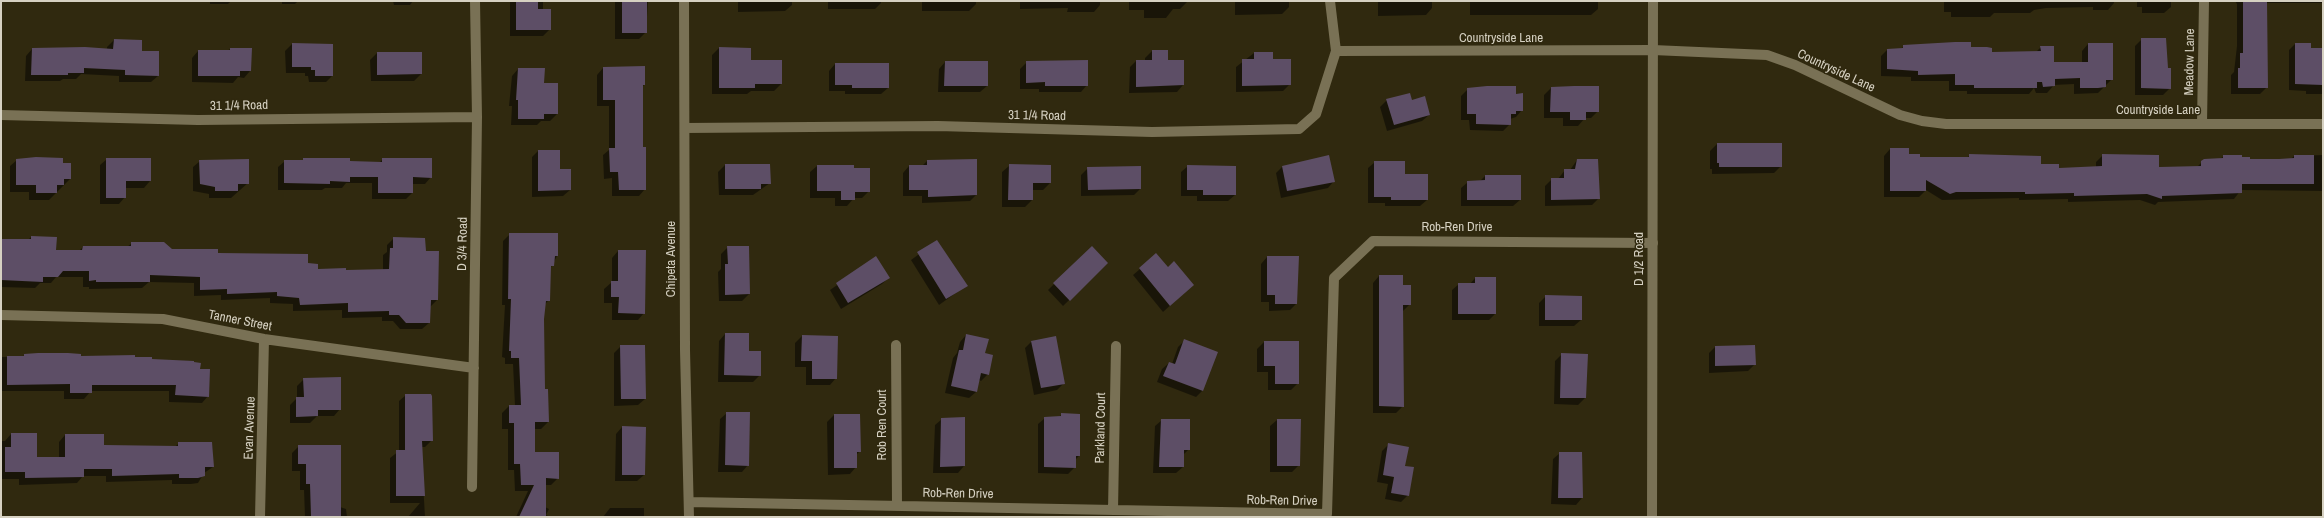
<!DOCTYPE html>
<html>
<head>
<meta charset="utf-8">
<style>
  body { margin:0 }
  #map { position:relative; width:2324px; height:518px; overflow:hidden; background:#30290f; font-family:"Archivo Narrow",sans-serif }
  canvas { display:block }
  .frame { position:absolute; inset:0; border:2px solid #d6d1c2; pointer-events:none }
</style>
</head>
<body>
<div id="map">
<canvas width="2324" height="518"></canvas>
<div class="frame"></div>
</div>
<script>
const c = document.querySelector('canvas').getContext('2d');
c.lineJoin = 'round';
function paint(path, color) { c.fillStyle = color; c.fill(path, 'evenodd'); }
function strokePath(path, color, width, dash) { c.strokeStyle = color; c.lineWidth = width; c.lineCap = dash ? 'butt' : 'round'; c.setLineDash(dash || []); c.stroke(path); }
function label(font, color, halo, rows, align = 'center') {
  c.font = font + ' "Archivo Narrow",sans-serif'; c.lineWidth = 3; c.setLineDash([]); c.textBaseline = 'middle'; c.strokeStyle = halo; c.fillStyle = color; for (const [text, x, y, turn = 0] of rows) {
    c.save(); c.translate(x, y); c.rotate((+turn || 0) * Math.PI / 180); c.textAlign = isNaN(turn) ? turn : align; if (halo) c.strokeText(text, 0, 0); c.fillText(text, 0, 0); c.restore();
  }
}
paint(new Path2D(`
  M210 1H231L228 4H210Z
  M282 1H298L295 4H282Z
  M393 1H413L410 5H394Z
  M510 1H543V10L550 29 543 36H510Z
  M615 1H648L646 32 639 39H615Z
  M738 1H792V5L785 11 738 12Z
  M828 1H881V3L875 9H828Z
  M922 1H976V4L969 11H922Z
  M1020 1H1100V5L1094 12H1067L1068 8 1020 9Z
  M1129 1H1187V2L1180 9H1173L1166 18H1144V10H1129Z
  M1235 1H1289V7L1282 14 1235 15Z
  M1378 1H1432V8L1426 15 1378 16Z
  M1470 1H1598V9L1591 15H1470Z
  M1944 1H2114V3L2108 10H2093V7L2046 8 2034 10 2030 13H1994L1990 17H1951V12H1944Z
  M2137 1H2171V7L2164 13H2142V7H2137Z
  M2235 1H2323V3H2267V87L2260 94H2231V75L2234 72 2237 46V4Z
  M2142 39 2170 88 2163 95H2135V46Z
  M114 40 141 52 158 76 151 82H119V76L81 74 76 79H63L60 81H25L26 56 32 49 107 50V47Z
  M292 44 332 76 326 82H309L308 76H305V73H286L285 51Z
  M2088 44 2112 79 2098 93 2074 94V84L2054 85 2047 93H2036L2034 88 2029 94H1967V91H1949V81H1911V77L1881 76V56L1887 50H1900L1904 46 1970 48 1991 53 2036 52 2041 47 2053 63H2082V51Z
  M2295 44 2310 49H2323V94H2306V91L2289 90V50Z
  M719 48 750 61H781V84L774 91H751L747 94H712V55Z
  M230 49 250 71 244 78 238 77 233 83 192 82V58L198 51H227Z
  M1152 51 1167 61 1183 85 1177 92 1129 93 1130 67 1136 61H1145V58Z
  M377 53H421V74L414 81H371L370 60Z
  M1254 53 1290 84 1283 91 1236 92V67Z
  M945 62 987 86 980 92H938L939 69Z
  M1027 62 1087 85 1081 92H1039V89H1020V69Z
  M835 64 888 88 881 94H845V91H829V71Z
  M603 68 644 85 642 87V148L645 189 639 196H612V178L604 179 603 155 609 150V106H597V75Z
  M518 69 543 84H557V114L550 121H541L537 125H511L512 106H509L512 76Z
  M1551 88 1598 111 1591 118H1585L1578 126H1563V118H1544V95Z
  M1468 89 1515 95 1522 110 1516 117 1510 119V124L1503 131 1470 130 1469 120H1461V96Z
  M1387 100 1411 101 1429 115 1422 121 1387 131 1380 107Z
  M1717 144 1781 166 1774 173 1712 174V169H1710V151Z
  M1890 149 1919 158H1967L1970 155 2058 169 2096 167V162L2103 155 2158 168 2197 167 2202 162 2220 159 2224 156 2249 160 2291 159 2294 156 2323 155V191L2241 190 2234 199 2158 202 2155 205 2140 200 2068 202V199L2019 200V198L1942 200 1926 190 1919 197H1884V156Z
  M538 151 559 170 570 190 563 196 532 197V157Z
  M107 159 150 181 144 188H125V197L119 204H100V165Z
  M383 159 431 177 425 184H412V193L406 199H372V183H346L342 188H325L322 190H278V167L285 161 379 163Z
  M17 160 62 164 70 179 49 200H29V192H10V166Z
  M1577 160 1599 198 1592 205 1545 206V186L1552 179H1558L1565 170H1570Z
  M200 161 248 183 231 198H209V194L193 191V167Z
  M927 161 976 195 970 201 922 203V196H903V173L909 166H922Z
  M1375 162 1404 175 1427 200 1420 206H1385V203H1368V168Z
  M725 165 770 183 753 195H719L718 172Z
  M817 166 869 191 862 198H854L847 206H835V198H810V172Z
  M1009 166 1050 183 1043 190H1032V200L1025 207H1002V172Z
  M1188 166 1235 195 1228 201H1197V196H1181V172Z
  M1282 167 1334 181 1328 188 1281 198 1276 173Z
  M1088 168 1140 189 1134 195 1081 196V175Z
  M1485 176 1520 200 1513 206H1461V188L1468 182 1480 181Z
  M510 234 557 256 550 269 549 300 545 304 543 319 544 390H547L548 422 541 429H534V453L558 478 551 485H545V507L549 509 546 515 550 517H512H516L528 491H515L514 470H508V429H502V413L509 406H515L513 364H505V358L502 357 505 305H502L503 241Z
  M31 237 56 238 55 251H79L83 247H127L132 243 171 250 307 264 317 270 345 271 383 270V255L387 252V245L394 238 425 252 437 300 430 307 429 323 422 329H400L393 321H382V317L342 318V310L293 311V304L270 303V298L221 300V295L194 296V283L149 282 142 288 89 289V287H83V277H56L51 283H40L35 288 1 287V240H28Z
  M937 241 967 285 939 305 911 260Z
  M728 247 749 294 742 301H719L718 272 721 269V254Z
  M1092 247 1107 263 1063 306 1048 290Z
  M618 251 644 313 638 320H612V303H604V289L612 282V258Z
  M1267 257 1296 304 1290 310 1269 311V302H1261V264Z
  M876 258 889 277 882 284 841 309 830 290Z
  M1140 269 1186 291 1163 312 1133 275Z
  M1379 276 1410 304 1403 311 1402 407 1396 413H1373V283Z
  M1475 278 1495 314 1489 320H1452V290L1459 284H1470Z
  M1546 296 1581 320 1574 326H1539V303Z
  M725 334 760 375 753 382H718L719 341Z
  M966 335 984 354 988 374 981 381 979 380 976 392 969 398 945 393 953 358 957 353 960 342Z
  M802 336 837 337 836 378 830 385H806V367H795V343Z
  M1185 340 1203 390 1196 397 1157 382 1162 369 1169 363 1172 364 1178 347Z
  M1032 341 1064 383 1057 390 1034 395 1025 348Z
  M1264 342H1298V383L1291 390H1268V372H1257V349Z
  M621 346 645 399 638 405 614 406V353Z
  M1715 347 1755 364 1748 371 1709 373V353Z
  M1562 354 1585 398 1578 405 1554 404 1555 361Z
  M25 355 134 358 199 370 208 396 202 403 169 402V391H91L84 399H64V391H1V357H22Z
  M304 379 340 409 334 416H317L310 423H290V405L297 398V386Z
  M406 395 432 440 425 447H421L425 517H408L420 503H390V458L399 451V401Z
  M727 413 748 465 742 472H718L720 419Z
  M1062 414 1079 456 1075 460V467L1068 474 1038 473V424L1045 418 1059 417Z
  M834 415H859L860 451 856 455V467L850 474 828 475 827 422Z
  M964 418V466L958 473H933L935 425 942 419Z
  M1162 420 1189 449 1183 455V467L1176 473H1153L1155 426Z
  M1277 420H1300L1299 465 1292 472H1270V426Z
  M622 427 644 475 637 481H615L616 434Z
  M11 434 36 458H59V442L65 435 103 446 175 447 179 443H212L213 467 204 473 198 483 191 484H172V480L106 482V476H83L77 483 19 485V479H1V441H5Z
  M1389 444 1408 495 1401 502 1385 499 1388 484 1377 482 1382 451Z
  M299 446 340 507 346 509 347 517H305L304 490H300V471H292V453Z
  M1560 453 1582 498 1576 505 1551 504 1553 459Z
  M610 508H644V517H603Z`), '#0007');
paint(new Path2D(`
  M516 1H538V9H551V30H516Z
  M622 1H647V33H622Z
  M2243 1H2267L2268 88H2238V68H2240V53H2243Z
  M2141 38H2166L2168 68H2171V89L2141 88Z
  M114 39 142 40V51H159V76L125 75V70L84 68V73H68V75H31L32 48 85 47 113 49Z
  M1955 42H1971V47H1987L1992 48V52L2041 51 2040 46H2054V62H2088V43H2113V80H2106V87L2098 88H2080V78L2055 79V86L2043 87 2042 82H2037V88H1974V85H1955V74L1918 75V71L1887 69V49L1903 48V45Z
  M292 43 333 44V76H315V70H311V67H292Z
  M2295 43H2311V48H2323V85L2295 84Z
  M719 47 751 48V60H782V84H755V88H719Z
  M230 48H252L251 71H240V76H198V50H230Z
  M1152 50H1168V60H1184V85L1136 87V60H1152Z
  M377 52H422V74L377 75Z
  M1254 52H1273V59H1291V85L1242 86V59H1254Z
  M1088 60V86H1045V82L1026 83V61Z
  M945 61H988V86H944Z
  M835 63H889V88H852V85H835Z
  M645 66V85H643V147H646V190H619L618 172H610L609 148H615V100H603V67Z
  M518 68H545L544 83H558V114H544V119H518V100H516Z
  M1487 86H1516V94L1523 93V111H1516V114H1511V125L1476 124V114H1467V88Z
  M1574 86H1599V112H1586V120H1570V112H1550L1551 87Z
  M1410 93 1412 100 1425 96 1430 115 1394 125 1386 99Z
  M1717 143H1782V167H1719V163H1717Z
  M1890 148H1909V154H1920V157H1969V154L2041 156V164H2059V168L2102 166V154L2159 155V167L2201 166V161L2204 159 2223 158V155H2242V157H2250V159H2279L2294 158V155H2314V184H2242V193L2162 196V199L2147 194 2074 196V193L2025 194V192H1956L1950 194 1926 180V191H1890Z
  M538 150H560V169H571V190L538 191Z
  M1329 155 1335 182 1287 191 1282 166Z
  M36 157 63 158V163H71V179H64V185H57V193H36V185H16V159Z
  M106 158H151V181H126V198H106Z
  M303 158H350V161L382 162V158H432V178L413 177V193H378V177H350V182L330 181V184L284 183V160H303Z
  M249 159V184H238V191H215V187L200 184 199 160Z
  M977 159V195L928 197V190H909V165H927V160Z
  M1577 159H1598L1600 199 1551 200V178H1564V169H1575Z
  M1374 161H1405V174H1428V200H1391V197H1374Z
  M725 164H770L771 184H761V189H725Z
  M1009 164 1051 165V183H1033V200H1008Z
  M817 165H854V168H870V192H855V200H841V191H817Z
  M1187 165 1236 166V195H1203V190H1187Z
  M1141 166V189L1088 190 1087 167Z
  M1485 175H1521V200H1467V181L1485 180Z
  M509 233H558V256H555L554 266H551L550 301H546L544 319 545 389H548L549 422H535V452H559V479L546 478V517H519L534 485H521L520 464H514V423H509V405H521L519 358H511V351H509L511 299H508Z
  M31 236 57 237 56 250H82L83 246H131V242H164L172 249H218V253L308 254V263L318 264V269L346 268V270L389 269 390 248H393V237L425 238 426 251H439L438 300H431L430 323H406L399 315H389V311L348 312V303L300 305 299 298 277 296V292L227 294V289L200 290V277L150 275V282H96V280L89 281V271H63L58 277H43V282L1 280V239H31Z
  M937 240 968 286 946 299 917 252Z
  M727 246H749L750 294 725 295V264H728Z
  M1092 246 1108 263 1070 301 1053 283Z
  M618 250H646L645 314 618 313 619 297H611V281H618Z
  M1156 253 1168 267 1174 261 1194 285 1170 306 1139 268Z
  M876 256 890 278 848 303 836 283Z
  M1267 256H1299L1297 304H1275V295H1267Z
  M1379 275H1403V285H1411V305H1403L1404 407 1379 406Z
  M1475 277H1496V314H1458V283H1475Z
  M1545 295 1582 296V320H1545Z
  M725 333H749V351H761V376L724 375Z
  M966 334 989 339 985 353 993 355 989 375 981 373 977 392 951 386 959 350H963Z
  M802 335 838 336 837 379H812V361H801Z
  M1056 336 1065 384 1041 388 1031 341Z
  M1184 339 1218 352 1203 391 1163 376 1169 362 1175 364Z
  M1264 341H1299V384H1275V366H1264Z
  M620 345H645L646 399H621Z
  M1755 345 1756 365 1715 366V346Z
  M38 353H68L81 354V356L135 355V357H152V359L194 361V362L201 363 200 369H210L209 397 175 395 176 385H92V393H70V384L7 385V356H24V354Z
  M1561 353 1588 354 1586 398H1560Z
  M341 377V410H318V416L296 417V397H304L303 378Z
  M405 394H431L432 396 433 441H422L425 496H396V450H405Z
  M726 412H750L749 466 725 465Z
  M1061 413 1080 414V456H1076V468L1044 467V417L1061 416Z
  M834 414H860L861 452H857V468H834Z
  M965 417V466L940 467 941 418Z
  M1161 419H1190V450H1184V467H1159Z
  M1277 419H1301L1300 466H1277Z
  M622 426 646 427 645 475H622Z
  M11 433H37V457H65V434H104V445L178 446V442H212L214 467H205V476L198 478H179V474L112 476V469H84V477L25 478V472H5V447H11Z
  M1388 443 1409 447 1405 466 1414 467 1409 496 1391 493 1394 477 1383 475Z
  M298 445H341V517L311 516 310 484H306V464H298Z
  M1559 452H1582L1583 498H1558Z`), '#5d4e66');
strokePath(new Path2D(`
  M684 1 685 350 689 517
  M1336 51 1653 50 1767 55 1795 65 1900 115 1922 121 1946 124H2323
  M1 115 198 120 477 117
  M2202 124 2204 1
  M685 128 938 126 1152 132 1299 129 1316 114 1336 51 1330 1
  M1 315 163 319 264 339 474 368
  M896 345 897 505
  M472 487 477 117 475 1
  M689 502 1327 514 1334 278 1373 241 1653 243
  M1113 510 1116 346
  M260 517 264 339`), '#797155', 10);
strokePath(new Path2D(`
  M1652 517 1653 1`), '#797155', 10);
label('13px', '#d6d1c2', '#30290f', [
  ["Countryside Lane",1501,39],
  ["Meadow Lane",2190,62,-89],
  ["Countryside Lane",1836,71,25],
  ["31 1/4 Road",239,106,-1],
  ["Countryside Lane",2158,111],
  ["31 1/4 Road",1037,116,1],
  ["Rob-Ren Drive",1457,228],
  ["D 3/4 Road",463,244,-89],
  ["Chipeta Avenue",672,259,-90],
  ["D 1/2 Road",1640,259,-90],
  ["Tanner Street",240,321,11],
  ["Rob Ren Court",883,425,-90],
  ["Evan Avenue",250,428,-88],
  ["Parkland Court",1101,428,-89],
  ["Rob-Ren Drive",958,494,1],
  ["Rob-Ren Drive",1282,501,1]
]);
</script>
</body>
</html>
